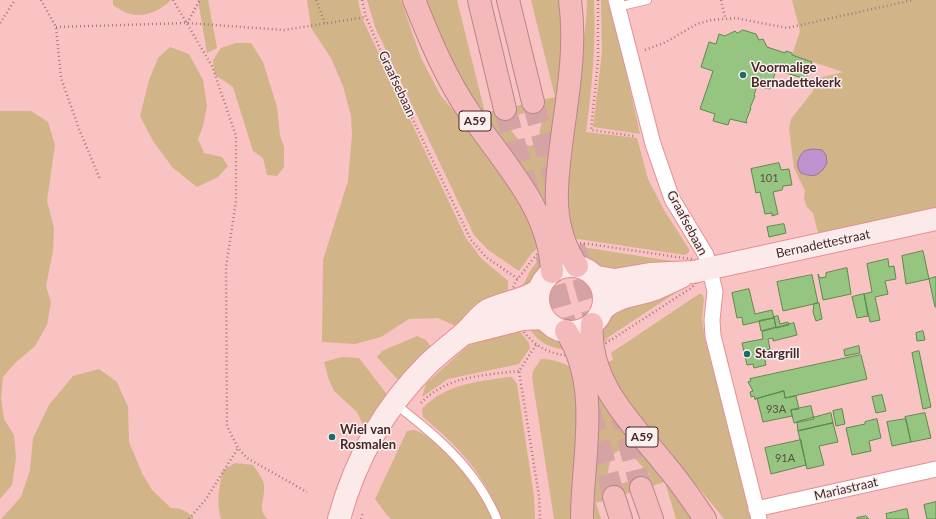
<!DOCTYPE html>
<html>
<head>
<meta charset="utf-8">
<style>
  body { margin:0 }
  canvas { display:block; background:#f9c2c3 }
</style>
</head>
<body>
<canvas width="936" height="519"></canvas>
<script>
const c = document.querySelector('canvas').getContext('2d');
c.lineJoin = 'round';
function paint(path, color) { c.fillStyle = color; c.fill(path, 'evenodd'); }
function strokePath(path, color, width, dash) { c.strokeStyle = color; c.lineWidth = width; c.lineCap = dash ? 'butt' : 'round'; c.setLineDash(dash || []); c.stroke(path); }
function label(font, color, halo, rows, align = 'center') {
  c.font = font + ' Lato,sans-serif'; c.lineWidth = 3; c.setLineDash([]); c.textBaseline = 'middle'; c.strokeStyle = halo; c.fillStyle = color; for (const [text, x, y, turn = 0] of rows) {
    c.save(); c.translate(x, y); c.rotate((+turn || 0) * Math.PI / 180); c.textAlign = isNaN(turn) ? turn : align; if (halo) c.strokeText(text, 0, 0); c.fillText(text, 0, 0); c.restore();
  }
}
paint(new Path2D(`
  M113 0H171C152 17 135 21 113 5Z
  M198 0H208L217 48 207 53Z
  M307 0H358L362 18 466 238 481 258 508 281V297L458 327 438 318 409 319 381 337 355 344 322 342 323 260 348 181 352 135 351 116 343 86 331 58 311 28Z
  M367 0H401L421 58 441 96 519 187 540 246 532 253 519 271 488 250 474 235 375 27Z
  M422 0H457L485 113 555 97 531 0H565L554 223 478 114ZM544 108 538 141 531 146 522 144 502 119Z
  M587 0H594C596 45 592 88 586 132L637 138 648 179 664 210 689 249V252L685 255 571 238 563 203 586 20Z
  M601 0H610L640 134 593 127 602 52Z
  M792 0H936V208L818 233 813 213 807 207 804 199 805 191 794 168 789 128 791 119 813 91 815 79 843 72 792 55 800 31Z
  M236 43H251L263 62 277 107 280 135 284 147V167L277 176 267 175 263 158 253 151 233 87 215 75 213 60 221 48Z
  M170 47 189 54 203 80 207 106 203 126 198 139 204 153 222 157 228 166 218 177 197 187 173 168 153 141 140 116 149 80 158 58Z
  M0 111H31L48 122 55 145 47 201 54 228 53 251 46 286 51 302 47 325 35 346 15 363 3 377 1 398 4 419 14 435 16 458 12 485 0 499Z
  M575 246 588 248 691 264 608 272 586 259Z
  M540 257 544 264 529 288 521 289 530 271Z
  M690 281 689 284 601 342V333L610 317 619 307Z
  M699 294H702L704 299 702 319 705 340 753 519H724L676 460 633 417 606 363 613 360 611 353Z
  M527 325C545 327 559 337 571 351 548 347 540 345 527 325Z
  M516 327 529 343 530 348 519 364 448 379 422 397 426 384 465 348 482 338Z
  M417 336 426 340 433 350 401 383 377 357 382 351Z
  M342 357 359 358 389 397 370 419 365 429 357 412 334 391 329 380 324 362Z
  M541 359C551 358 571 365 577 372L578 519H554L532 377 533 371Z
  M99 369 117 382 128 407 129 442 142 473 152 490 171 508C181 508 188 511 194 519H1L21 497 30 470 33 438 49 405 73 376Z
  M508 377H512L517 384 534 496 535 519H502C483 473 461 449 423 417L422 409C445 384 476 382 508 377Z
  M592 380 695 519H676L665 482 596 503 601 519H589ZM624 450 630 453 650 475 607 488C608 476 607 449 624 450Z
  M414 430C435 435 471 480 483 499 487 505 489 513 492 519H391L386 514 375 499 407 431Z
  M235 463 253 465C257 471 263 478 264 485 266 497 256 510 268 519H221C216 502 219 487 223 470Z`), '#d2b489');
const water = new Path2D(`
  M813 149 822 150 826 155 827 163C820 176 814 178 801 173 795 165 798 158 804 151Z`);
paint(water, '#bf93cf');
strokePath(water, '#9c739d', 1);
const building = new Path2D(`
  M743 30 756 34 759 40 763 39 767 47 785 53 786 51 792 53V55L812 62 806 79 776 70 770 89 757 86 754 95 755 96 750 108H751L746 121 747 123 730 119 728 125 713 121 715 114 700 109 713 71 701 67 709 42 716 44 719 34 725 36 735 31 737 33Z
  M779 163 781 170 789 169 792 185 783 186 782 190 773 192 778 214 772 216V213L765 214 760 192 756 193 751 169Z
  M784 224 786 233 769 237 767 227Z
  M923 251 929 279 906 284 902 256Z
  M888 259 889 267 894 266 896 279 885 281 888 294 875 297 880 320 870 322 864 294 872 292 867 264Z
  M847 268 851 294 823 300 818 274 820 278 826 277V273Z
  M812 275 818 303 783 311 777 282Z
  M936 277V307H935L929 279Z
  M749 289 755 314 772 310 774 318 743 325 742 317 737 318 732 293Z
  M864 294 868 316 857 318 852 297Z
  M819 303 822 319 816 321 813 312 814 304Z
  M778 316 780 324 788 322 789 325 776 328 774 317Z
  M774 318 776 327 761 331 759 321Z
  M794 323 797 335 773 341V338L768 339 770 349 763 351 766 365 754 368 753 364 747 365 742 343 763 339 762 332Z
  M923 331 925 340 917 341 916 333Z
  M859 346 860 353 845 356 844 350Z
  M919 351 931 407 923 409 912 353Z
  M861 355 867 379 785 398 784 391 755 399 754 396 751 397 750 392 753 391 748 382 751 381 750 379Z
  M784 391 785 398 796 396 799 409 791 410 792 416 763 422 757 398 755 399Z
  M882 395 886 411 876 413 872 397Z
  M811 406 814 419 794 423 791 410Z
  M842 409 845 424 836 426 833 411Z
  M831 413 833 423 798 431 797 422Z
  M925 413 931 438 911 442 905 417Z
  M877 419 881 438 869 441 871 451 852 455 846 428 865 424V422Z
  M906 419 911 442 892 446 887 422Z
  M833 423 838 442 819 446 824 465 807 469 798 431Z
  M801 440 806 465 771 474 765 448Z
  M936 502V519H927L924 505Z
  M907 509 909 519H887L886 514Z
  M866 516 869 519H857V518Z`);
paint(building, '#96c582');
strokePath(building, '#5d8a4a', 1);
strokePath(new Path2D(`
  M533 102 556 184
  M505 109 529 194
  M574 246 601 342
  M546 254 572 348
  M619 406 641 488
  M590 410 614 497`), '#d6a3a4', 22, [22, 11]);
const lane = new Path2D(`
  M617 7 647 0
  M395 404C437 436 476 469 497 519`);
const street = new Path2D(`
  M616 0 653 144 672 199 706 255 715 291 712 320 713 336 759 519
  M756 509 936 469`);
const secondary = new Path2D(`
  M538 299a33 33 0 1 1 66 0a33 33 0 1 1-66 0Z
  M597 277 615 280 650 274 693 272 936 219
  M603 309C620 294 636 296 655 289 664 285 673 281 681 277
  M463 334 522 319 544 318
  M339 519C355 460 384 408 427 365 438 354 450 345 462 335 471 328 478 316 488 310 505 302 523 301 539 290`);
const highway = new Path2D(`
  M414 0C430 40 446 79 471 115 504 164 550 209 552 272
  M479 0 505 109
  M508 0 533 102
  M570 0C576 44 569 87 563 130 557 179 548 223 577 266
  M592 324C587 383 634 425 667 467 681 483 693 501 705 519
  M566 331C602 387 582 457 582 519
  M641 488 652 519
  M614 497 621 519`);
strokePath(lane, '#e58f93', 10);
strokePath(street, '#e58f93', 17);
strokePath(secondary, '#e58f93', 24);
strokePath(highway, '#b88688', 24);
strokePath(new Path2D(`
  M41 0 56 27 61 78 79 129 100 179
  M173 0 212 66 236 136V201L226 267 227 426 238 448 247 458 307 492
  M316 0 325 23
  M362 0 366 17 390 72 471 240 486 257 518 279
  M598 0V61L591 130 634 136
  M721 0 725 18
  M0 23 15 0
  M187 23 200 0
  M56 27 187 23 284 30 366 17
  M645 50 666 42 697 24 711 20 736 18 787 28 913 0
  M564 242 589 244 691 259 709 268 691 288 594 351C561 365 522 346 514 310 512 302 511 291 515 283 517 279 521 275 524 271 538 252 539 248 564 242Z
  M536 345 519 371 539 496 540 519
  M421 403C446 376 485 375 519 371
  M189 519 206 499 238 448
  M361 519 363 513`), '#a87a7c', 2.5, [1, 3]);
strokePath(lane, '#fff', 8);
strokePath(street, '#fff', 15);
strokePath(secondary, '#fceaeb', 22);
strokePath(highway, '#f4b9bb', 22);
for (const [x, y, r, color] of [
  [743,75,4,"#1e6b6c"],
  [747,354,4,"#1e6b6c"],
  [332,437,4,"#1e6b6c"]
]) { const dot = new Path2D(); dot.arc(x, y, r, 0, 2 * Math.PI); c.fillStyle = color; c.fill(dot); strokePath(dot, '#faf0f0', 1.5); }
label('11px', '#5c4e3f', null, [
  ["101",769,178],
  ["93A",776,409],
  ["91A",785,458]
]);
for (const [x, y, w] of [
  [475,121,32],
  [642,437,32]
]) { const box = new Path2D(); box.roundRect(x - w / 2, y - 10, w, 20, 3); c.fillStyle = '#faf0f0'; c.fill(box); strokePath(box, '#492729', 1); }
label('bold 12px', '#492729', null, [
  ["A59",475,121],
  ["A59",642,437]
]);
label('bold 13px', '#492729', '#faf0f0', [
  ["Voormalige",751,68],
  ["Bernadettekerk",751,83],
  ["Stargrill",755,354],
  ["Wiel van",340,430],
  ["Rosmalen",340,445]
], 'left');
label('13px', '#492729', '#faf0f0', [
  ["Graafsebaan",397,84,65],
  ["Graafsebaan",687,223,62],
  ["Bernadettestraat",823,244,-12],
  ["Mariastraat",846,489,-13]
]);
</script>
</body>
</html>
